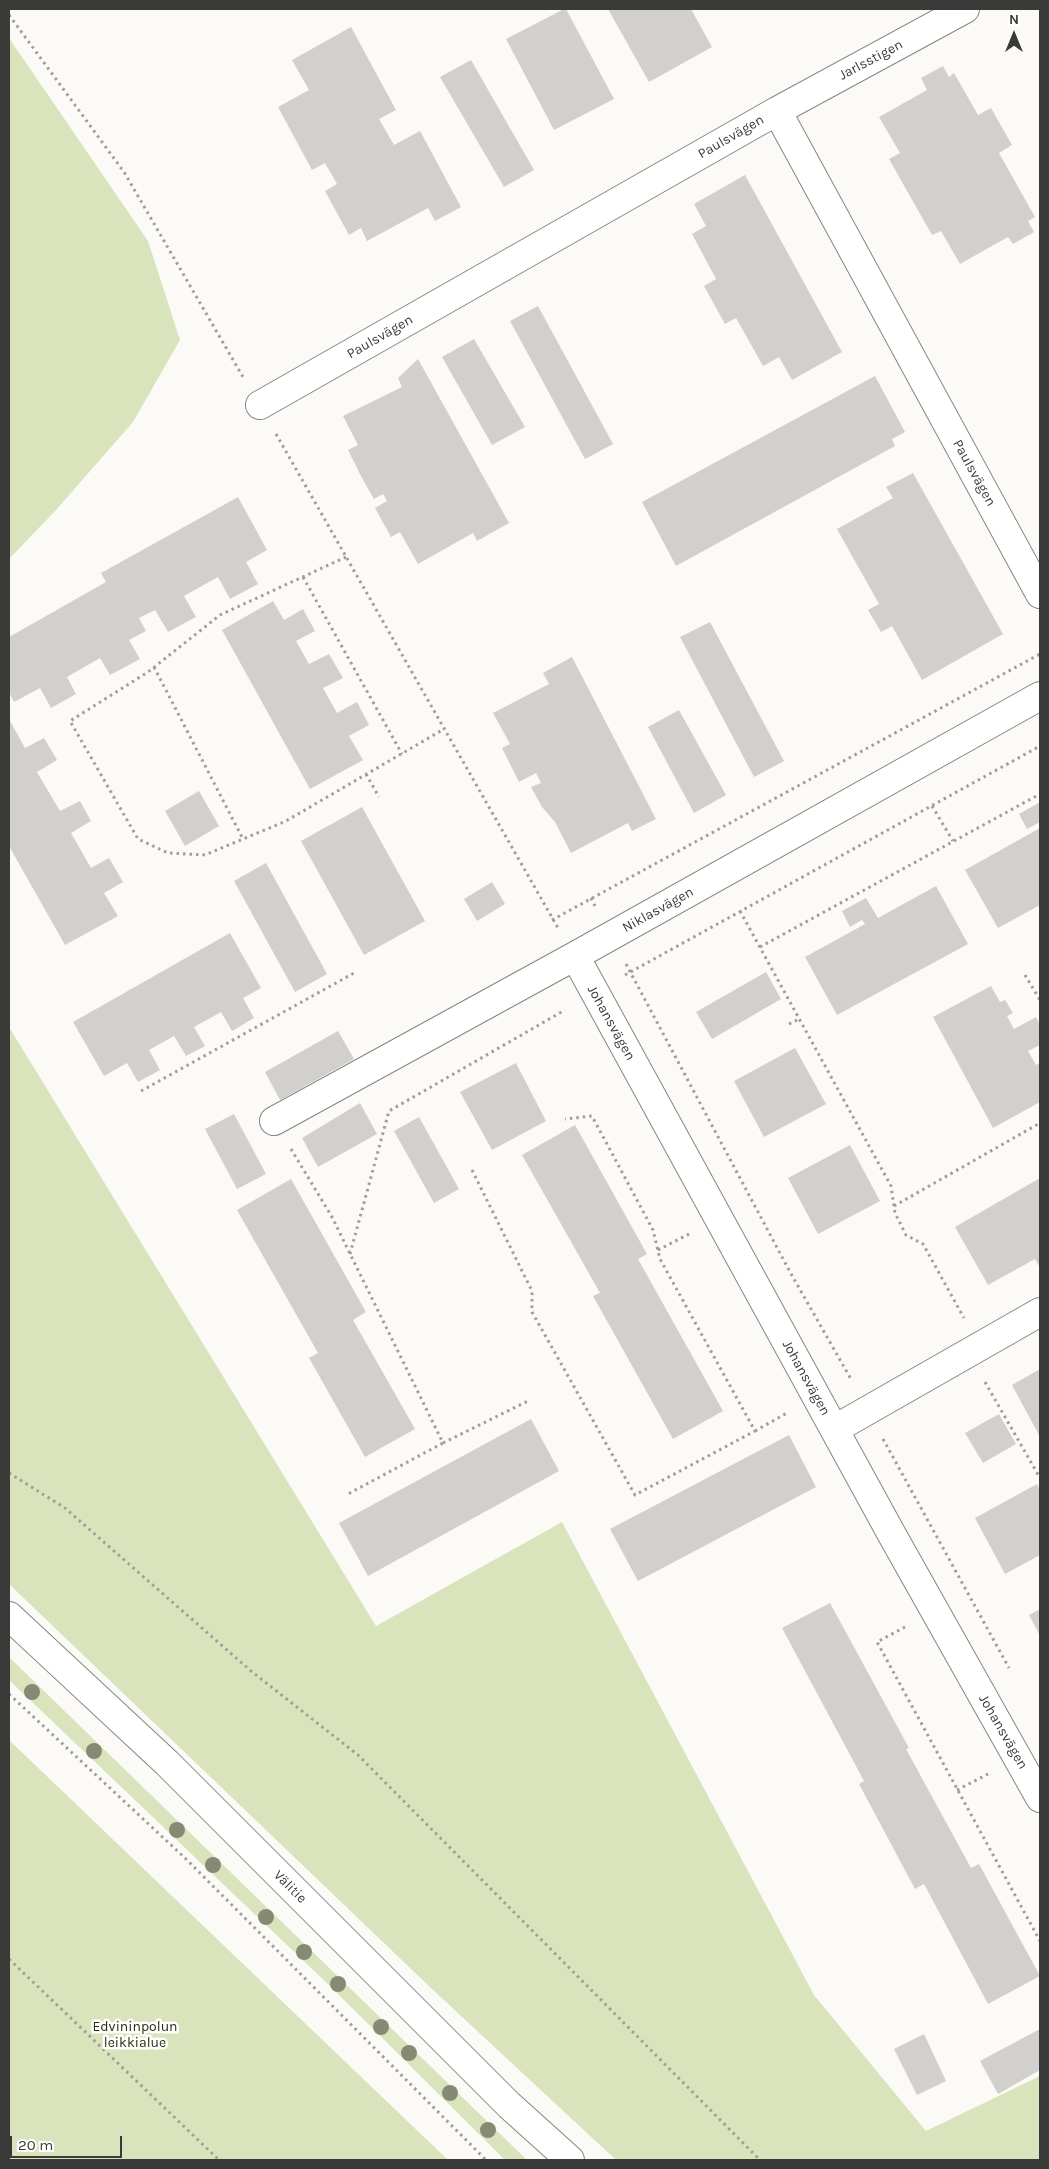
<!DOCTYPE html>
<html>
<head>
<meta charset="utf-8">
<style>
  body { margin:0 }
  #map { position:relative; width:1049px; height:2169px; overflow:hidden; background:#fbfaf6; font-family:Karla,sans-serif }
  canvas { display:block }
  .frame { position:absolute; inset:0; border:10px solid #3a3a38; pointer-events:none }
  .north { position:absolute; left:989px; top:10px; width:50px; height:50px; -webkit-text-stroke:4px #fff; paint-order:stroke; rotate:0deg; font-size:14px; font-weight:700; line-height:20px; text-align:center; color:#3a3a38 }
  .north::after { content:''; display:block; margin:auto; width:18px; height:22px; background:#3a3a38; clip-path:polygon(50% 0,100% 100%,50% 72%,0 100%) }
  .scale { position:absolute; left:10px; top:2136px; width:112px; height:22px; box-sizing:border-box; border:2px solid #3a3a38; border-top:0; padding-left:6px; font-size:15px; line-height:18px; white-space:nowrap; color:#3a3a38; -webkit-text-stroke:4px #fff; paint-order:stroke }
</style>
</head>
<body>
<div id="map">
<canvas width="1049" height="2169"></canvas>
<div class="frame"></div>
<div class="north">N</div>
<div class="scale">20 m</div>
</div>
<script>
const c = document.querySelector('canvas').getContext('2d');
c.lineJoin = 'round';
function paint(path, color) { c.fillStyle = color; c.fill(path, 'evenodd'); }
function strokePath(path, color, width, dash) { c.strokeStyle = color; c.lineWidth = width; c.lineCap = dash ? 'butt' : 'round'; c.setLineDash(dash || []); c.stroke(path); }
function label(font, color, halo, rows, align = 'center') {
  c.font = font + ' Karla,sans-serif'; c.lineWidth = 5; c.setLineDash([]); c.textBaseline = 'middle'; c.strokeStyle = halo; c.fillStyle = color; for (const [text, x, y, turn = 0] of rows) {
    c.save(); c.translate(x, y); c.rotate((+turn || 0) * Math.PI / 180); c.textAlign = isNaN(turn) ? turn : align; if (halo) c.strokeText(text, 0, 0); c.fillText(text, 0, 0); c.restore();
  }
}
paint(new Path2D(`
  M9 38 148 241 180 340 133 422 56 510 9 559Z
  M9 1027 376 1626 562 1522 814 1995 926 2131 1040 2076V2160H616L432 1989 9 1584Z
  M9 1657 527 2160H505L331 1987 9 1680Z
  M9 1740 448 2160H9Z`), '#d9e4bd');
paint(new Path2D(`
  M564 9H566L614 99 554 130 506 39Z
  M608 9H691L712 47 649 82Z
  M351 27 396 110 379 119 394 145 420 131 461 207 435 221 428 208 367 241 361 228 349 235 325 191 337 184 325 163 312 170 278 107 309 90 292 60Z
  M471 60 534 170 504 187 440 77Z
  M943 66 949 77 954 73 978 115 991 108 1012 145 999 153 1035 217 1028 221 1034 232 1013 244 1008 237 960 264 941 231 932 235 889 159 900 153 879 117 927 90 921 78Z
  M745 175 842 352 792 380 779 357 763 366 736 318 725 324 704 286 716 279 692 234 706 226 694 204Z
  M538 306 613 444 585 459 510 321Z
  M474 339 525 427 492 445 442 357Z
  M418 359 509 523 477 541 473 533 418 564 400 532 391 537 375 508 387 501 383 494 374 499 362 478 348 450 358 445 343 416 402 387 398 378Z
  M875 376 905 432 892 439 895 446 676 566 642 502Z
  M913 473 1003 634 922 680 892 626 881 632 868 610 879 604 837 529 893 498 886 487Z
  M238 497 267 550 246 562 258 584 230 599 218 577 184 596 196 617 168 632 155 610 139 618 146 631 129 640 140 659 110 675 100 658 67 677 76 694 51 708 40 688 14 702 9 692V637L106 582 101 573Z
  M273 601 284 620 303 609 315 631 296 641 309 664 329 654 343 678 323 688 337 713 357 702 369 725 349 736 363 760 310 789 222 630Z
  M710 622 784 761 754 777 680 637Z
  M572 657 656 819 632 831 628 823 571 853 555 822 542 807 531 787 541 783 536 773 519 782 502 748 510 744 493 713 549 684 543 673Z
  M679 710 726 795 694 813 648 727Z
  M9 719 25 748 44 738 57 760 37 772 60 811 80 801 91 821 71 833 91 868 109 858 123 882 104 893 118 916 65 945 9 846Z
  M199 791 219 826 185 846 165 811Z
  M1040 802V822L1027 829 1019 814Z
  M362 807 425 921 364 955 301 841Z
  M1040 828V905L998 928 965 870Z
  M266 863 327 974 295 992 234 881Z
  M492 882 505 904 477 921 464 899Z
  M936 886 968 944 837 1015 805 957 865 924 862 920 850 927 842 911 866 898 878 918Z
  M230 933 261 988 243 998 254 1018 232 1031 221 1012 194 1027 205 1046 186 1056 174 1036 149 1050 160 1070 138 1082 127 1063 104 1076 73 1022Z
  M766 972 781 999 712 1039 696 1012Z
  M991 986 1000 1002 1005 1000 1013 1013 1007 1016 1014 1029 1036 1017 1040 1025V1045L1028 1051 1036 1065 1040 1063V1102L993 1128 933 1017Z
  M338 1031 354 1059 280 1100 265 1072Z
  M795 1048 826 1104 764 1137 734 1081Z
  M516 1063 546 1121 492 1150 460 1092Z
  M360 1103 377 1134 318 1167 302 1138Z
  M234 1114 266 1174 237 1189 205 1129Z
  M419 1117 459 1189 434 1203 394 1131Z
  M575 1125 647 1254 638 1259 723 1411 673 1439 593 1296 600 1293 522 1155Z
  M850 1145 880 1201 818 1234 788 1178Z
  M1040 1178V1268L1035 1259 988 1285 955 1227Z
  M291 1179 366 1312 353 1320 415 1429 365 1457 309 1358 318 1353 237 1210Z
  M1040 1369V1437L1012 1385Z
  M999 1414 1016 1444 983 1463 965 1433Z
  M531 1419 559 1471 368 1576 339 1523Z
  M789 1435 816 1487 638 1581 610 1529Z
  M1037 1484 1040 1490V1555L1005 1574 975 1518Z
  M830 1603 909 1748 906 1749 971 1868 979 1864 1040 1976 988 2004 924 1884 915 1889 859 1784 864 1781 782 1628Z
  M1040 1609V1636L1029 1615Z
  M1040 2029V2070L998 2094 980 2061Z
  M924 2034 946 2081 917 2095 894 2049Z`), '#d1d0cd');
const minor = new Path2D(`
  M777 111 965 9
  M260 405 777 111 1040 594
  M575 956 891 1533 1040 1798
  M274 1121 575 956 1040 696
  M835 1429 1040 1312`);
const major = new Path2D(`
  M9 1616 167 1763 509 2105 570 2160`);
strokePath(minor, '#868582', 30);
strokePath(major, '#868582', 30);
strokePath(new Path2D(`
  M9 15 124 172 243 377
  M276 434 558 928
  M346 557 220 615 148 672 70 721 138 839 168 853 205 855 286 821 444 729
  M303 577 402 754
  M154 667 243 839
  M366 774 379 797
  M932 806 953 841
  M591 898 595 906
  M740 911 891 1186 895 1213 906 1235 923 1244 964 1318
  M552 920 1040 654
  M760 947 1040 794
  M626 964 790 1272 852 1381
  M625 975 1040 746
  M1025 975 1040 1000
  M789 1024 799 1019
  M141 1091 354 973
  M291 1149 332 1217 443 1443 348 1494
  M472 1170 532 1291V1312L635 1495 755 1431 660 1259 653 1230 592 1116 565 1119
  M894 1206 1040 1123
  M658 1250 689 1234
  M350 1254 389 1111 565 1010
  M985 1382 1040 1478
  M755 1431 787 1413
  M883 1439 1009 1668
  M443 1443 530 1400
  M9 1473 65 1508 251 1671 358 1755 760 2160
  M905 1627 877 1642 1040 1941
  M9 1694 185 1858 486 2160
  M957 1790 988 1774
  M9 1959 219 2160`), '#9f9e9b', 3, [2.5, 4]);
strokePath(minor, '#fff', 28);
strokePath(major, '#fff', 28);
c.fillStyle = '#868a74';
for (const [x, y] of [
  [32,1692],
  [94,1751],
  [177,1830],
  [213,1865],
  [266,1917],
  [304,1952],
  [338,1984],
  [381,2027],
  [409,2053],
  [450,2093],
  [488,2130]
]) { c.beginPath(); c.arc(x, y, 8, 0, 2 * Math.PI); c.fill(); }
label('14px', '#3a3a38', '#fff', [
  ["Jarlsstigen",871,60,-28],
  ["Paulsvägen",731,137,-30],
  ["Paulsvägen",380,337,-30],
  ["Paulsvägen",974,473,61],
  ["Niklasvägen",658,910,-29],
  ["Johansvägen",611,1023,61],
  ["Johansvägen",806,1378,61],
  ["Johansvägen",1003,1732,60],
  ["Välitie",290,1887,45]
]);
label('14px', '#272e09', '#fff', [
  ["Edvininpolun",135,2027],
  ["leikkialue",135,2043]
]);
</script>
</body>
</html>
